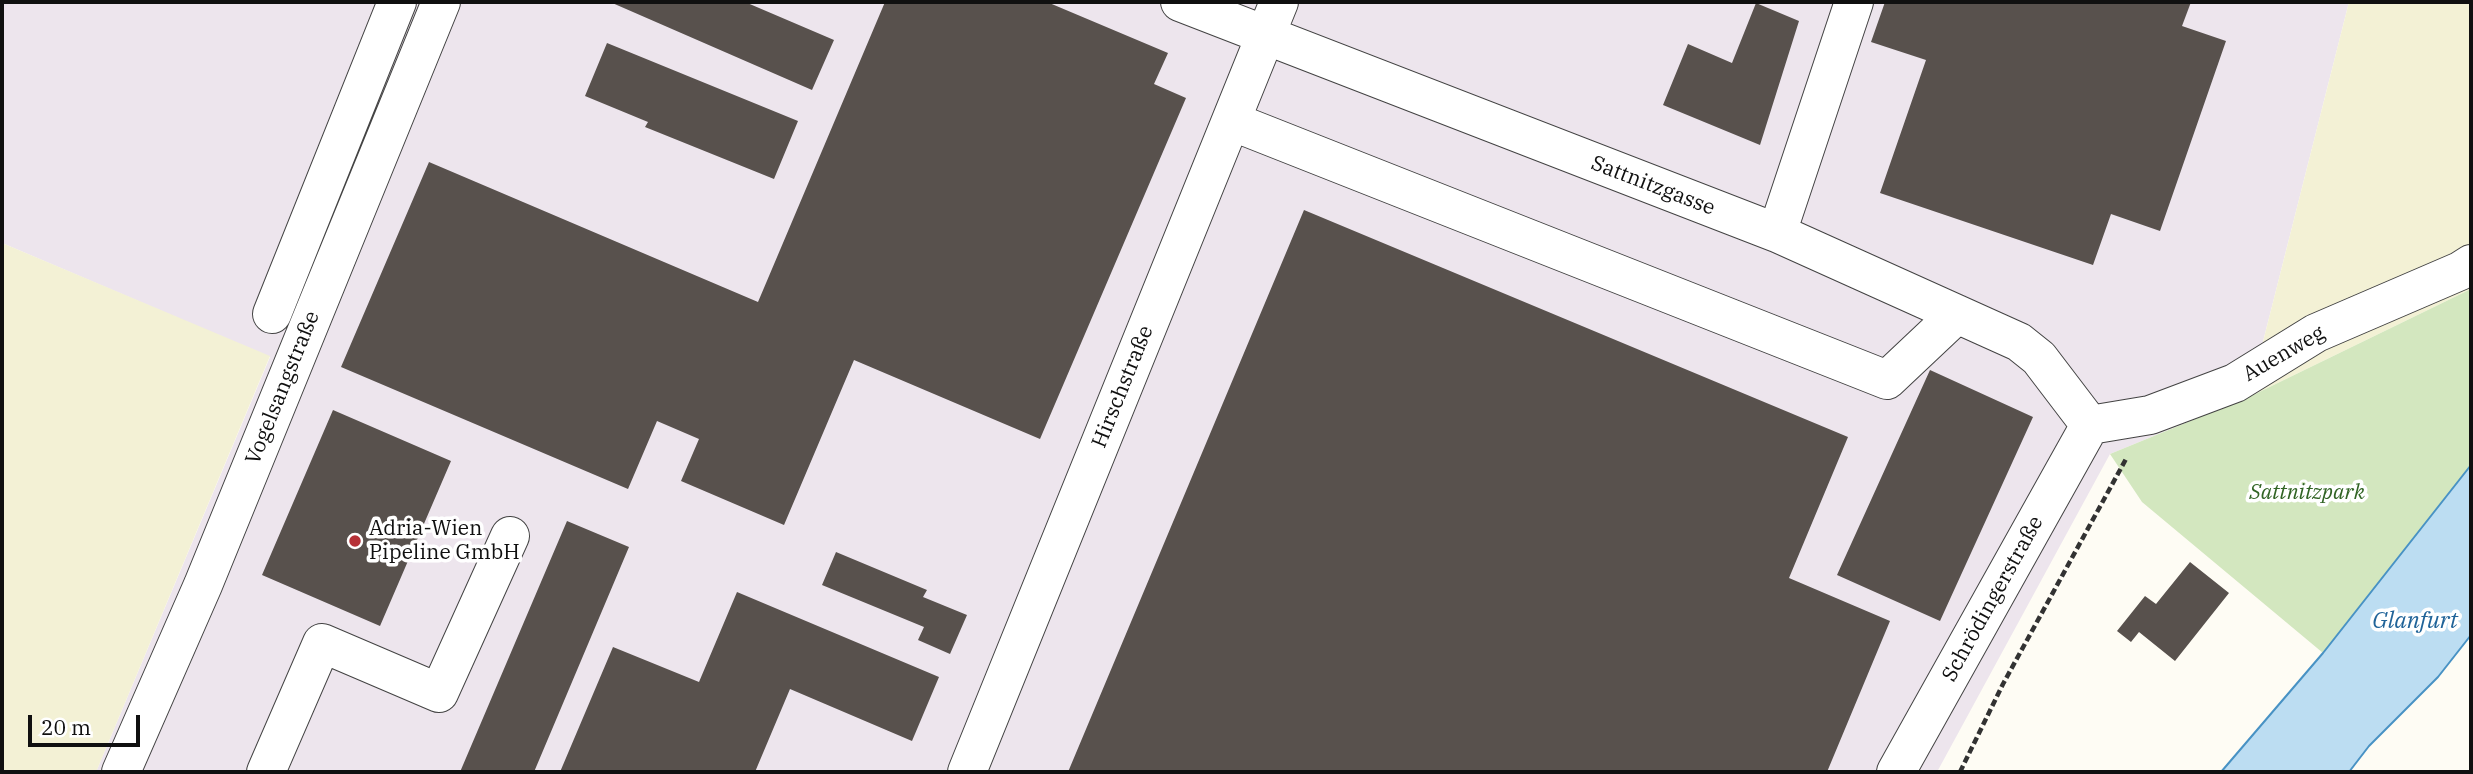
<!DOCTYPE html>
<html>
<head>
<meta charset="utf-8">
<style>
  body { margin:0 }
  #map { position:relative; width:2473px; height:774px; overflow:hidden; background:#fefcf4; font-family:"IBM Plex Serif",serif }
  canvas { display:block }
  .frame { position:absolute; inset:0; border:4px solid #101010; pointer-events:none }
  .scale { position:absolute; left:28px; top:715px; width:112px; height:32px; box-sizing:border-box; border:4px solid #101010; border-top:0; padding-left:9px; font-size:21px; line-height:24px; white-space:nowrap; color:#101010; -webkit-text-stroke:5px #fff; paint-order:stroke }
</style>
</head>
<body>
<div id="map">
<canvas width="2473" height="774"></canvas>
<div class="frame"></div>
<div class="scale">20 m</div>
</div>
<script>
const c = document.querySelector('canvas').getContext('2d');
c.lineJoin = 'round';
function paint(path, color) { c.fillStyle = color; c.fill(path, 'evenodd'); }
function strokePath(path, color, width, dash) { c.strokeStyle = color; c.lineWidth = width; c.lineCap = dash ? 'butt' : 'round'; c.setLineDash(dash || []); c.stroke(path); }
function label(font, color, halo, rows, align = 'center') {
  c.font = font + ' "IBM Plex Serif",serif'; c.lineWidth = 7; c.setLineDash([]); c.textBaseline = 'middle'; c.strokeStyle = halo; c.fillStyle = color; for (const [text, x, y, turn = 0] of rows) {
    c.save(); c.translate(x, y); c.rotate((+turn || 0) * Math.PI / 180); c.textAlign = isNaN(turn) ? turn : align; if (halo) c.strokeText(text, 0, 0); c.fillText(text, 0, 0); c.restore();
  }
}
paint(new Path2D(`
  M2 2H2349L2249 397 2110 454 1937 772H96L270 357 2 243Z`), '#ede5ed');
paint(new Path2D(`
  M2349 2H2471V289L2249 397Z
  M2 243 270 356 96 772H2Z`), '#f3f1d5');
paint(new Path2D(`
  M2471 289V465L2323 653 2142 502 2110 454 2249 397Z`), '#d3e7bf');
const water = new Path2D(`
  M2471 465V635L2438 677 2369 746 2349 772H2221L2323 653Z`);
paint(water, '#bcddf2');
strokePath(water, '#4892c4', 2);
paint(new Path2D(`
  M610 2H745L834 40 812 90Z
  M885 2H1047L1168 53 1154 84 1186 98 1040 439 854 360 784 525 681 481 699 439 657 421 628 489 341 367 429 162 758 302Z
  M1885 2H2191L2182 26 2226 41 2160 231 2111 214 2093 265 1880 193 1926 60 1871 42Z
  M1756 3 1799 21 1760 145 1663 105 1688 44 1732 63Z
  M607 43 798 121 774 179 645 127 648 122 585 96Z
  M1304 210 1848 437 1789 578 1890 621 1827 772H1068Z
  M1930 370 2033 417 1940 621 1837 575Z
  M333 410 451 461 380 626 262 575Z
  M567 521 629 547 534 772H460Z
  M836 552 927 590 923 597 967 615 950 654 918 640 924 627 822 585Z
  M2190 562 2229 593 2175 661 2139 632 2131 642 2117 631 2145 596 2156 604Z
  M737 592 939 677 912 741 790 689 755 772H560L613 647 699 682Z`), '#58514d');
const minor = new Path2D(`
  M1180 2 1777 233 2019 342 2039 358 2090 425
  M1231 121 1887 380 1957 314
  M1777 233 1854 2
  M272 314 397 2
  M2090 425 2150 415 2235 383 2316 333 2460 271 2471 264
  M121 772 203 585 441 2
  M266 772 322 643 439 693 510 536
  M967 772 1279 2
  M1896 772 2090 425`);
strokePath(minor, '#434343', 40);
strokePath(new Path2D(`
  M1960 772 2003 684 2126 459`), '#323232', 4.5, [7, 3.5]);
strokePath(minor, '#fff', 38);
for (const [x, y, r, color] of [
  [355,541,7,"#b63137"]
]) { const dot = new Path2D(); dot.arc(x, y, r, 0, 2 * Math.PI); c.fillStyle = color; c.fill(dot); strokePath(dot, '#fff', 2.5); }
label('21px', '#101010', '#fff', [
  ["Sattnitzgasse",1653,186,21],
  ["Auenweg",2284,354,-30],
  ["Hirschstraße",1123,387,-68],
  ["Vogelsangstraße",283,388,-68],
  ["Schrödingerstraße",1993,599,-61]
]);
label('italic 21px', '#316424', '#fff', [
  ["Sattnitzpark",2307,493]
]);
label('21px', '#101010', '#fff', [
  ["Adria-Wien",369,529],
  ["Pipeline GmbH",369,553]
], 'left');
label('italic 23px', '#216499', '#fff', [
  ["Glanfurt",2415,621]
]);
</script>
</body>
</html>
